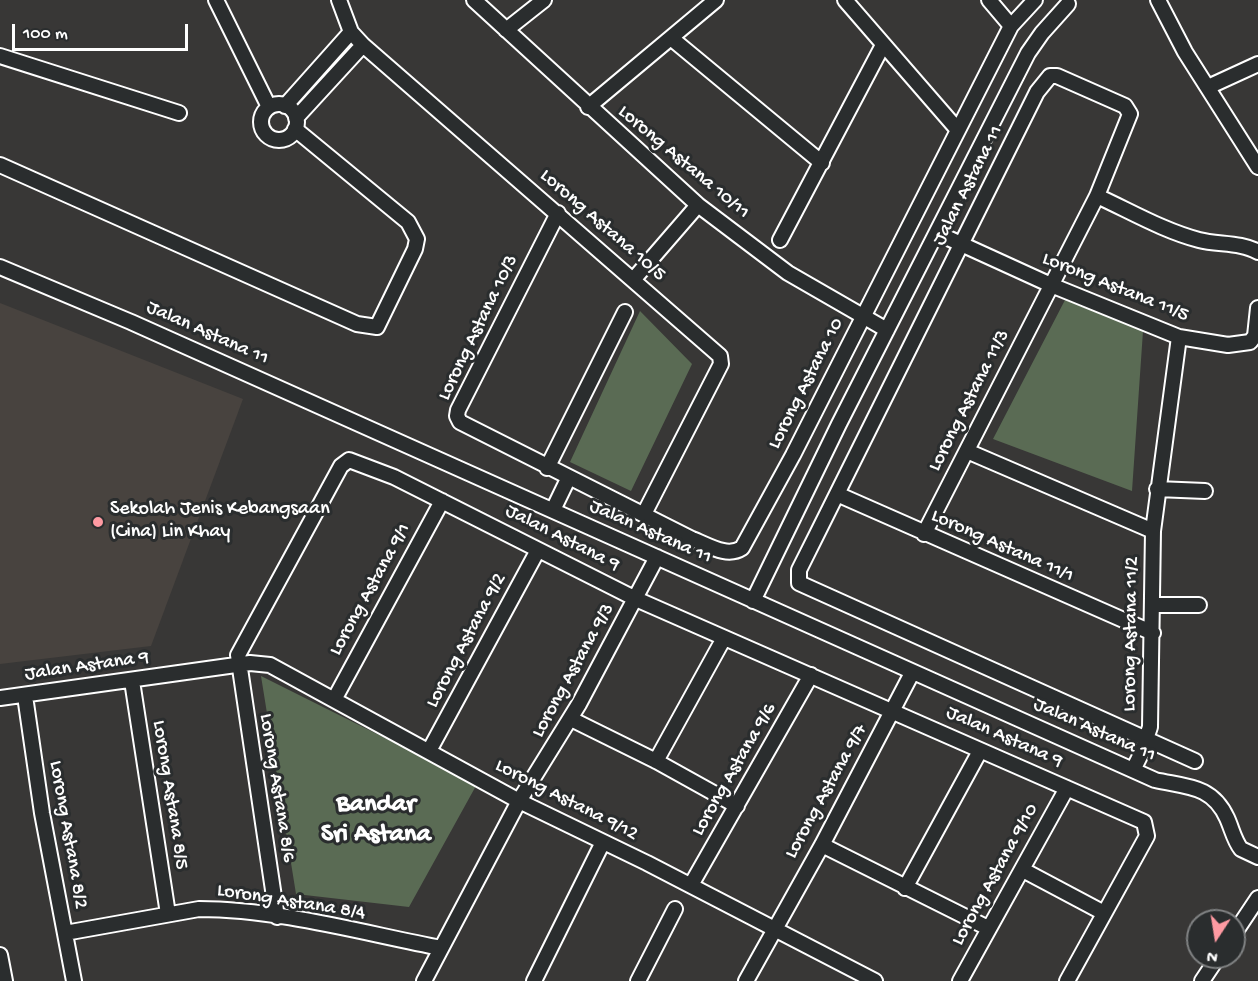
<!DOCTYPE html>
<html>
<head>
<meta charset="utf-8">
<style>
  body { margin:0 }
  #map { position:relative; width:1258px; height:981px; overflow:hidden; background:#383736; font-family:"Gochi Hand",sans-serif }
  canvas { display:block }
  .north { position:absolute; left:1186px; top:909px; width:60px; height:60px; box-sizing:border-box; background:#2a2d2e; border:2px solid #7f8182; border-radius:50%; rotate:192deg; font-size:16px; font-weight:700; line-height:24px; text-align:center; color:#fff }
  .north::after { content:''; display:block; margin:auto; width:21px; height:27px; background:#ff9aa2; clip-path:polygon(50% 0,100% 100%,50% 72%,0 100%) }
  .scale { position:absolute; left:12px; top:24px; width:176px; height:27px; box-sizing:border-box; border:3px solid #fff; border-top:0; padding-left:8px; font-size:18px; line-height:21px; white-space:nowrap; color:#fff; -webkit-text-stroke:4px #2a2d2e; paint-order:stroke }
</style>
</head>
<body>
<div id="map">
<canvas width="1258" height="981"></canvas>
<div class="north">N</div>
<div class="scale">100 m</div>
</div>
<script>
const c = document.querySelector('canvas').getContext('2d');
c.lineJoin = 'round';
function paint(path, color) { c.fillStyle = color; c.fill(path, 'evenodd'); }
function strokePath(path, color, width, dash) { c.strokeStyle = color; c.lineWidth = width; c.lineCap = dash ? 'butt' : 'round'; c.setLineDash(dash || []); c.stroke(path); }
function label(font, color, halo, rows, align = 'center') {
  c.font = font + ' "Gochi Hand",sans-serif'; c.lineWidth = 6; c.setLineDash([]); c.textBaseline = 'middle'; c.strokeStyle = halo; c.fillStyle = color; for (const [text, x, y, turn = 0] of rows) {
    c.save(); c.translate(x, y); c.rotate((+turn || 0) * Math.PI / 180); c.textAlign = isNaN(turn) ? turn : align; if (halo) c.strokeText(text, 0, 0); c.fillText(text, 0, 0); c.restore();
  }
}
paint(new Path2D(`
  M0 303 243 399 151 646 0 664Z`), '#48433f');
paint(new Path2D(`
  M1065 300 1143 331 1132 491 993 439Z
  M640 311 692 364 631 491 570 462Z
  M261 676 477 784 409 907 296 894Z`), '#5a6b54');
const minor = new Path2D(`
  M216 0 269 107
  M339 0 351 32 363 45 720 356 721 364 644 514
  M474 0 698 205 788 273 887 330
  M845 0 957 129
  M989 0 1011 26
  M1158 0 1185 52 1258 167
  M506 30 544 0
  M671 38 822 163
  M0 56 179 113
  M1208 87 1258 64
  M261 122a18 18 0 1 1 36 0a18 18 0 1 1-36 0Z
  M285 106 351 32
  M588 107 716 0
  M296 118 363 45
  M0 165 357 324 377 327 415 249 417 239 408 222 295 129
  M1097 196C1130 211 1164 231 1199 240 1218 245 1241 242 1258 252
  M558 213 458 410 457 416 460 422 692 539C708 545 727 558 742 548L793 455 1011 26 1035 0
  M937 233 1051 285 1179 337 1228 345 1250 342 1255 336 1258 308
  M780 240 883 45
  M0 267 131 322 1155 780C1187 787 1212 785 1227 818 1232 829 1234 840 1241 849L1258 857
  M633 280 698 205
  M967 451 1153 531
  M547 468 625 312
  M1157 489 1205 491
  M837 494 1153 633
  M553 510 568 479
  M924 534 1097 196 1130 114 1125 106 1057 76H1050L1037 92 816 536 799 570V583L1195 761
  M753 601 839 424 1028 53 1042 33 1068 4
  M1153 605H1199
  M132 681 168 914
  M25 696 42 813 74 981
  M0 698 250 663 270 665 519 801 647 863 875 981
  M335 698 442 501
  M571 719 656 761 737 806
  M429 751 538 550
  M656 761 724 638
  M1133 770 1141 754 1150 727 1153 531 1179 337
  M822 845 988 928
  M1023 870 1104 913
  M691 885 811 675
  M905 888 980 751
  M277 917 238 655 341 466 349 460 394 477 636 599 1144 822 1147 836 1067 981
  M65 933 199 909C278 909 363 933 441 948
  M1234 934 1258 898
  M0 955 5 981
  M424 981 519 801 579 704 657 557
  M534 981 603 842
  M638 981 675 909
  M746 981 822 845 912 673
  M960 981 1067 788
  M1202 981 1218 957`);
strokePath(minor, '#fff', 18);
strokePath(minor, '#2a2d2e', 14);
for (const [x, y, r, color] of [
  [98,522,6,"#ff9aa2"]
]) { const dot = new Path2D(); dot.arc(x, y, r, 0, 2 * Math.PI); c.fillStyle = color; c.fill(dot); strokePath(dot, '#2a2d2e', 2); }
label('20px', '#fff', '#2a2d2e', [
  ["Lorong Astana 10/11",683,163,40],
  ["Jalan Astana 11",969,186,-63],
  ["Lorong Astana 10/5",602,226,41],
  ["Lorong Astana 11/5",1115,288,22],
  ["Lorong Astana 10/3",479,328,-64],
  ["Jalan Astana 11",207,334,24],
  ["Lorong Astana 10",807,384,-63],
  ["Lorong Astana 11/3",970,401,-63],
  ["Jalan Astana 11",650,533,24],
  ["Jalan Astana 9",562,539,27],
  ["Lorong Astana 11/1",1002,547,24],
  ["Lorong Astana 9/1",371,590,-61],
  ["Lorong Astana 11/2",1132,634,-89],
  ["Lorong Astana 9/2",467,641,-62],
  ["Jalan Astana 9",87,667,-8],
  ["Lorong Astana 9/3",574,671,-61],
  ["Jalan Astana 11",1094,731,24],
  ["Jalan Astana 9",1004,738,24],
  ["Lorong Astana 9/6",735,770,-60],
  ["Lorong Astana 8/6",276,788,81],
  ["Lorong Astana 9/7",827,792,-61],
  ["Lorong Astana 8/5",169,795,81],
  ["Lorong Astana 9/12",566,801,27],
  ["Lorong Astana 8/2",67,835,80],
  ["Lorong Astana 9/10",996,875,-61],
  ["Lorong Astana 8/4",291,903,9]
]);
label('20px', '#fff', '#2a2d2e', [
  ["Sekolah Jenis Kebangsaan",110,510],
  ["(Cina) Lin Khay",110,533]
], 'left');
label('bold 26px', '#fff', '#2a2d2e', [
  ["Bandar",376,806],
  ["Sri Astana",376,836]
]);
</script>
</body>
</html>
